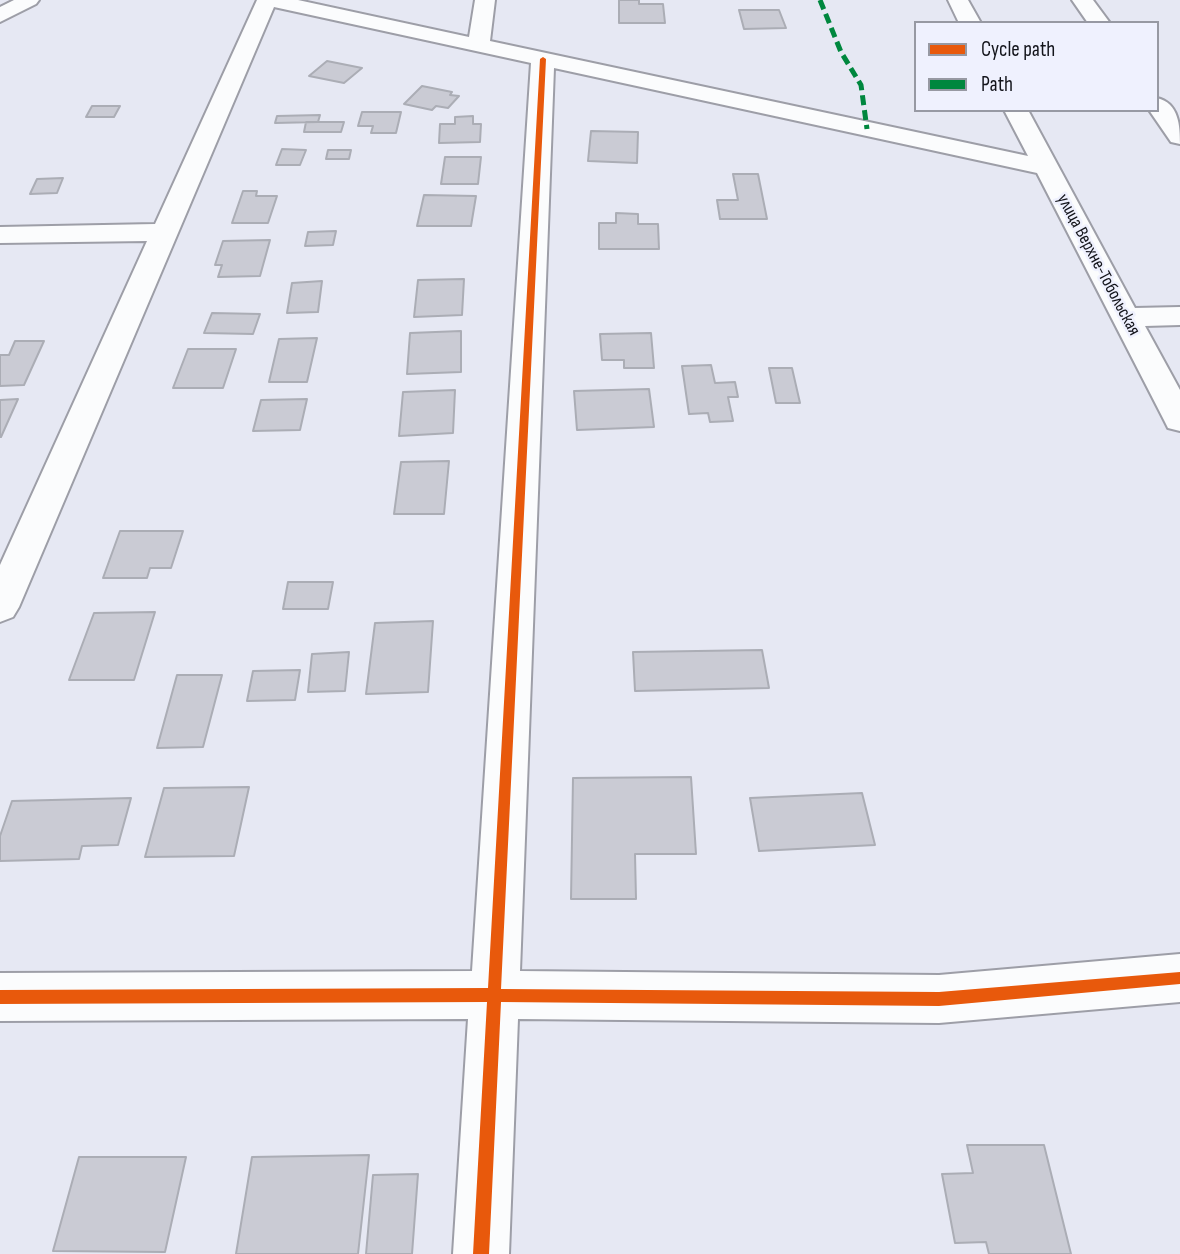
<!DOCTYPE html>
<html>
<head>
<meta charset="utf-8">
<style>
  body { margin:0 }
  #map { position:relative; width:1180px; height:1254px; overflow:hidden; background:#e6e8f3; font-family:"Sofia Sans Condensed",sans-serif }
  canvas { display:block }
  .legend { position:absolute; left:914px; top:21px; width:245px; height:91px; box-sizing:border-box; background:#eff1fe; border:2px solid #9799a3; margin:0; padding:9px 12px; list-style:none; font-size:21px; color:#13141b }
  .legend li { display:flex; align-items:center; gap:14px; height:35px }
  .legend b { width:35px; border:2px solid #9799a3 }
</style>
</head>
<body>
<div id="map">
<canvas width="1180" height="1254"></canvas>
<ul class="legend">
<li><b style="height:9px;background:#e8590c"></b>Cycle path</li>
<li><b style="height:9px;background:#00873e"></b>Path</li>
</ul>
</div>
<script>
const c = document.querySelector('canvas').getContext('2d');
c.lineJoin = 'round';
function paint(path, color) { c.fillStyle = color; c.fill(path, 'evenodd'); }
function strokePath(path, color, width, dash) { c.strokeStyle = color; c.lineWidth = width; c.lineCap = dash ? 'butt' : 'round'; c.setLineDash(dash || []); c.stroke(path); }
function label(font, color, halo, rows, align = 'center') {
  c.font = font + ' "Sofia Sans Condensed",sans-serif'; c.lineWidth = 5; c.setLineDash([]); c.textBaseline = 'middle'; c.strokeStyle = halo; c.fillStyle = color; for (const [text, x, y, turn = 0] of rows) {
    c.save(); c.translate(x, y); c.rotate((+turn || 0) * Math.PI / 180); c.textAlign = isNaN(turn) ? turn : align; if (halo) c.strokeText(text, 0, 0); c.fillText(text, 0, 0); c.restore();
  }
}
const building = new Path2D(`
  M619 0H639V4H663L665 23H619Z
  M739 10H779L786 28 744 29Z
  M327 61 362 68 344 83 309 76Z
  M422 86 452 92 450 95 459 96 448 108 436 106 432 110 404 104Z
  M92 106H120L114 117H86Z
  M362 112H401L396 133H371L373 126H358Z
  M320 115 318 122 275 123 277 116Z
  M473 116V124H481L480 142 439 143 440 124H455V117Z
  M306 122H344L341 132H304Z
  M591 131 638 132 637 163 588 161Z
  M282 149 306 150 300 165H276Z
  M328 150H351L349 159H326Z
  M445 157H481L478 184H441Z
  M733 174H758L767 219H720L717 200H738Z
  M63 178 57 193 30 194 37 179Z
  M243 191H257L256 196H277L268 223H232Z
  M424 195 476 196 471 226H417Z
  M616 213 638 214V224H658L659 249H599V223H616Z
  M336 231 333 245 305 246 308 232Z
  M270 240 260 276 218 277 222 265H215L223 241Z
  M464 279 462 315 414 317 418 280Z
  M322 281 318 312 287 313 292 283Z
  M212 313 260 314 253 334 204 333Z
  M461 331V372L407 374 410 333Z
  M651 333 654 368H624V360H602L600 334Z
  M317 338 307 382H269L279 339Z
  M15 341H44L24 385 0 386V355H9Z
  M188 349H236L223 388H173Z
  M711 365 715 383 735 382 738 397H728L733 421 710 422 708 413 689 414 682 366Z
  M769 368H792L800 403H776Z
  M649 389 654 427 577 430 574 391Z
  M455 390 453 433 399 436 403 392Z
  M18 399 1 437H0V400Z
  M307 399 300 430 253 431 261 400Z
  M449 461 444 514H394L401 462Z
  M120 531H183L171 568H150L147 578H103Z
  M288 582H333L328 609H283Z
  M155 612 134 680H69L94 613Z
  M433 621 428 692 366 694 375 623Z
  M762 650 769 688 635 691 633 652Z
  M349 652 345 691 308 692 312 654Z
  M300 670 295 700 247 701 253 671Z
  M177 675H222L203 747 157 748Z
  M691 777 696 854H635L636 899H571L573 778Z
  M249 787 234 856 145 857 164 788Z
  M862 793 875 845 759 851 750 798Z
  M131 798 118 845 82 846 79 859 0 861V836L12 801Z
  M967 1145H1044L1071 1254H989L986 1242 955 1243 942 1174 973 1173Z
  M369 1155 358 1254H236L252 1157Z
  M79 1157H186L165 1252 53 1251Z
  M418 1174 412 1254H366L373 1175Z`);
paint(building, '#cacbd4');
strokePath(building, '#abadb5', 2);
const minor = new Path2D(`
  M14 0H39L36 4 0 22V7Z
  M257 0H298L469 37 475 0H495L490 41 1028 156 1004 110H1028L1135 308 1180 307V325L1145 326 1180 390V431L1168 428 1164 420 1037 173 554 68 520 971 939 975 1180 954V1002L939 1023 518 1019 509 1254H453L468 1019 0 1021V973L472 971 531 63 274 7 19 607 13 617 0 622V565L147 241 0 243V227L155 224Z
  M948 0H968L981 23H959Z
  M1072 0H1093L1110 23H1088Z
  M1157 98C1179 103 1180 126 1180 144L1171 142 1149 110H1157Z`);
strokePath(minor, '#9d9ea7', 4);
paint(minor, '#fbfcfd');
strokePath(new Path2D(`
  M820 0 841 52 861 85 867 129`), '#00873e', 5, [10, 5]);
paint(new Path2D(`
  M543 57 546 59 501 989 939 992 1180 972V984L939 1006 501 1002 489 1254H473L487 1002 0 1004V990L488 988 540 59Z`), '#e8590c');
label('18px', '#13141b', '#eff1fe', [
  ["улица Верхне-Тобольская",1098,265,62]
]);
</script>
</body>
</html>
